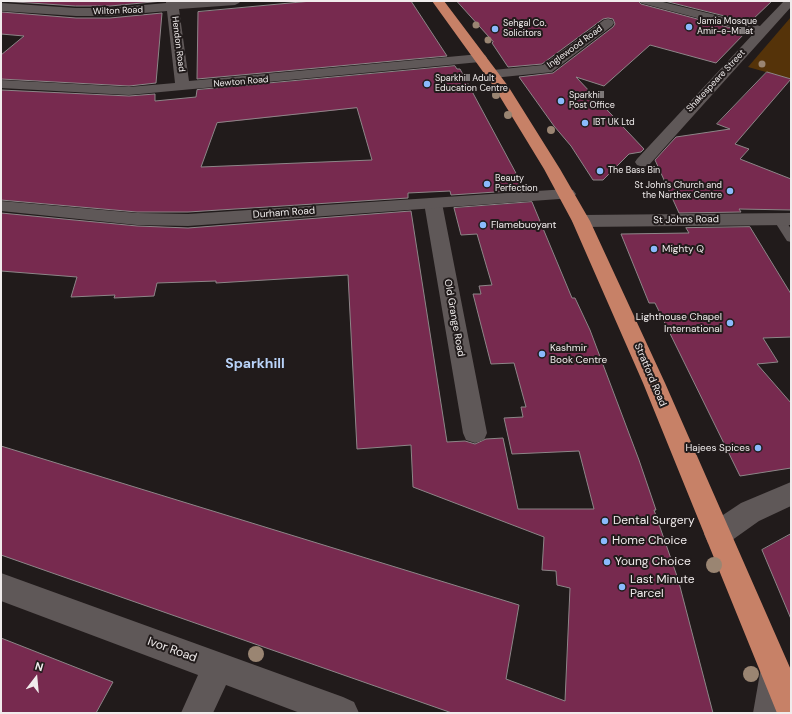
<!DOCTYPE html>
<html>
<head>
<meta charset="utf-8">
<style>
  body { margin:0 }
  #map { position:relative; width:792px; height:714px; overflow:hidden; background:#211b1b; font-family:"DM Sans",sans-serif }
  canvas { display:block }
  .frame { position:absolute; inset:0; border:2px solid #f0ecec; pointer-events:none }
  .north { position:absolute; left:16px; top:658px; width:40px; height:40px; -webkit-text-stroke:3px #211b1b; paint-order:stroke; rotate:16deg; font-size:11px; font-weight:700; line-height:16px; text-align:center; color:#f0ecec }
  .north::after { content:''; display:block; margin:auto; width:14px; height:18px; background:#f0ecec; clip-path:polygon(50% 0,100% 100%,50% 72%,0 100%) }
</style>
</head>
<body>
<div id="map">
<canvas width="792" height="714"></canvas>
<div class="frame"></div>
<div class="north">N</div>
</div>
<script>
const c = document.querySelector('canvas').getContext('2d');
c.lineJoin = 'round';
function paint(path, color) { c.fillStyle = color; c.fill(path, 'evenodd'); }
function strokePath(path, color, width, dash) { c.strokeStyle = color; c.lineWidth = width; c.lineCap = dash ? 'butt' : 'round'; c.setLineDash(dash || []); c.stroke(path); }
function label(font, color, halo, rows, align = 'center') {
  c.font = font + ' "DM Sans",sans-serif'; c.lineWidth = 4; c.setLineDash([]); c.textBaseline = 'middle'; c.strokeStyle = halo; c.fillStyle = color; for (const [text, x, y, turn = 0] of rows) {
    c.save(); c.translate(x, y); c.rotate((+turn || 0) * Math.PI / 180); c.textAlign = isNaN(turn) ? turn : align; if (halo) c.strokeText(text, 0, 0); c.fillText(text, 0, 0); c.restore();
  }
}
paint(new Path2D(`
  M791 17V79L748 67Z`), '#553309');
const building = new Path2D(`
  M1 1H163L110 6H76Z
  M312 1H411L447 56 197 79 198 12Z
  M457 1H638L641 4 746 32 716 63 650 45 604 86 576 77 644 149 641 152 629 154 603 180H593L571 146 554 126 519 77 553 73 613 27 615 24 613 19 608 18 603 19 542 64 508 67 492 43 493 42Z
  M665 1H772L750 22Z
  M1 12 76 18H110L162 13 156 83 129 86 1 79V55L24 36 1 34Z
  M455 66 457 69H460L525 190 451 195 450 191 408 193V198L188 212H137L1 200V90L129 96 155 94V101L196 97 197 90ZM357 108 372 160 201 167 217 123Z
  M767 72 791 79 735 144 749 149 740 159 791 179V210L739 209 741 212 679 213 655 160 676 137 730 129 717 124Z
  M532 202 572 298H575L590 330 639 460 656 510H654L678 579 713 713H452L1 555V446L519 605 506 679 565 701 570 588 557 585 556 571 542 570 544 537 413 487 411 445 357 449 348 275 216 283V281L157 283 154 296 114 298 115 295 71 297 77 277 1 271V213L137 226 188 228 411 211 447 442 465 441 475 444 486 439 503 438 518 509H594L579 451 512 454 504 418 523 417 521 407H526L514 363 491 364 473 294H481L479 286 492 285 477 234 461 235 454 208Z
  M750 227 791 294V337L763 338 778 362 757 364 791 403V468L740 476 655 303H649L621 234 689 233 686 228Z
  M791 534V619L762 550Z
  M1 638 113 682 96 713H1Z`);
paint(building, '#772a4f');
strokePath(building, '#8d8688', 1);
paint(new Path2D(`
  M779 215 783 216 791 229V242L787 241 773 219 775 216Z`), '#5f5858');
paint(new Path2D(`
  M166 1H178V2L241 1 239 3 235 5 179 9 189 81 480 54 485 55 487 58 485 61 480 62 129 95 1 88V80L129 87 175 83 167 11 110 16H76L1 11V3L76 8H110L166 3Z
  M639 1H659L760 26 784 1H791V7L649 165 643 167 637 165 635 162 637 159 754 33 641 3Z
  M608 19 612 20 614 23 612 26 552 72 493 78 488 77 486 74 488 71 493 70 543 65 604 20Z
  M433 198 439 199 442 203 487 433 484 440 475 443 466 440 463 433 424 203 427 199Z
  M1 573 343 697 354 702 359 713H300L226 685 213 713H181L198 675 1 601Z`), '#5f5858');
paint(new Path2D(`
  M567 189 573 190 576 194 573 198 188 226 137 225 1 211V201L137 213 188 214Z
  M791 213V225L581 227 575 225 572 221 575 217 581 215Z
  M791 482V506L759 521 728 543 718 547 708 543 704 534 708 525 741 503Z
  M776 657 787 662 791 672V677L785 713H753L760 673 765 662Z`), '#5f5858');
paint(new Path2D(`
  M432 1H444L508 86 560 169 590 221 665 383 791 670V713H777L643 383 572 221 544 169 494 87Z`), '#c78167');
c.fillStyle = '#9a8572';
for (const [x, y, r] of [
  [476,25,3.5],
  [488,40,3.5],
  [762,64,3.5],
  [496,95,4],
  [508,115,4],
  [551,130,4],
  [714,565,8],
  [256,654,8],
  [751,674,8]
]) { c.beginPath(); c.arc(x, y, r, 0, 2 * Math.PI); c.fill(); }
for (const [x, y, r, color] of [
  [689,27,4,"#8abafc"],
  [495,29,4,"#8abafc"],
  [427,84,4,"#8abafc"],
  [561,101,4,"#8abafc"],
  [585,123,4,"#8abafc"],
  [600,171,4,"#8abafc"],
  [487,184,4,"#8abafc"],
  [730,191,4,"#8abafc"],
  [483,225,4,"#8abafc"],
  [654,249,4,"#8abafc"],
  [730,323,4,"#8abafc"],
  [542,354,4,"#8abafc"],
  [758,448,4,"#8abafc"],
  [605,521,4,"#8abafc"],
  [604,541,4,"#8abafc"],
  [607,562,4,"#8abafc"],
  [622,587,4,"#8abafc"]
]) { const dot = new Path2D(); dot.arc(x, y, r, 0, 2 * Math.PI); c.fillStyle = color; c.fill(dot); strokePath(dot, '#211b1b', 1.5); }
label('9px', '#f0ecec', '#211b1b', [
  ["Wilton Road",118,11,-2],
  ["Hendon Road",178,44,83],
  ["Inglewood Road",575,47,-36],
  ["Shakespeare Street",716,81,-47],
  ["Newton Road",241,82,-5]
]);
label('9px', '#f0ecec', '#211b1b', [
  ["Jamia Mosque",697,22],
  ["Amir-e-Millat",697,32],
  ["Sehgal Co.",503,24],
  ["Solicitors",503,34],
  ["Sparkhill Adult",435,79],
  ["Education Centre",435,89],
  ["Sparkhill",569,96],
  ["Post Office",569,106],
  ["IBT UK Ltd",593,123],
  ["The Bass Bin",608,171],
  ["Beauty",495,179],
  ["Perfection",495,189],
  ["St John's Church and",722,186,"right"],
  ["the Narthex Centre",722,196,"right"]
], 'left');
label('10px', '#f0ecec', '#211b1b', [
  ["Durham Road",284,213,-4],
  ["St Johns Road",686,220,-1],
  ["Old Grange Road",454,318,80],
  ["Stratford Road",650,375,67]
]);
label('10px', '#f0ecec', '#211b1b', [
  ["Flamebuoyant",491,225],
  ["Mighty Q",662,249],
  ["Lighthouse Chapel",722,317,"right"],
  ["International",722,329,"right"],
  ["Kashmir",550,348],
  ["Book Centre",550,360],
  ["Hajees Spices",750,448,"right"]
], 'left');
label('12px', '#f0ecec', '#211b1b', [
  ["Dental Surgery",613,521],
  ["Home Choice",612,541],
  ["Young Choice",615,562],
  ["Last Minute",630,580],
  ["Parcel",630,594]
], 'left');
label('12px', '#f0ecec', '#211b1b', [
  ["Ivor Road",172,650,20]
]);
label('bold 14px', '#b9d3f9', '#211b1b', [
  ["Sparkhill",255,364]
]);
</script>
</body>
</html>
